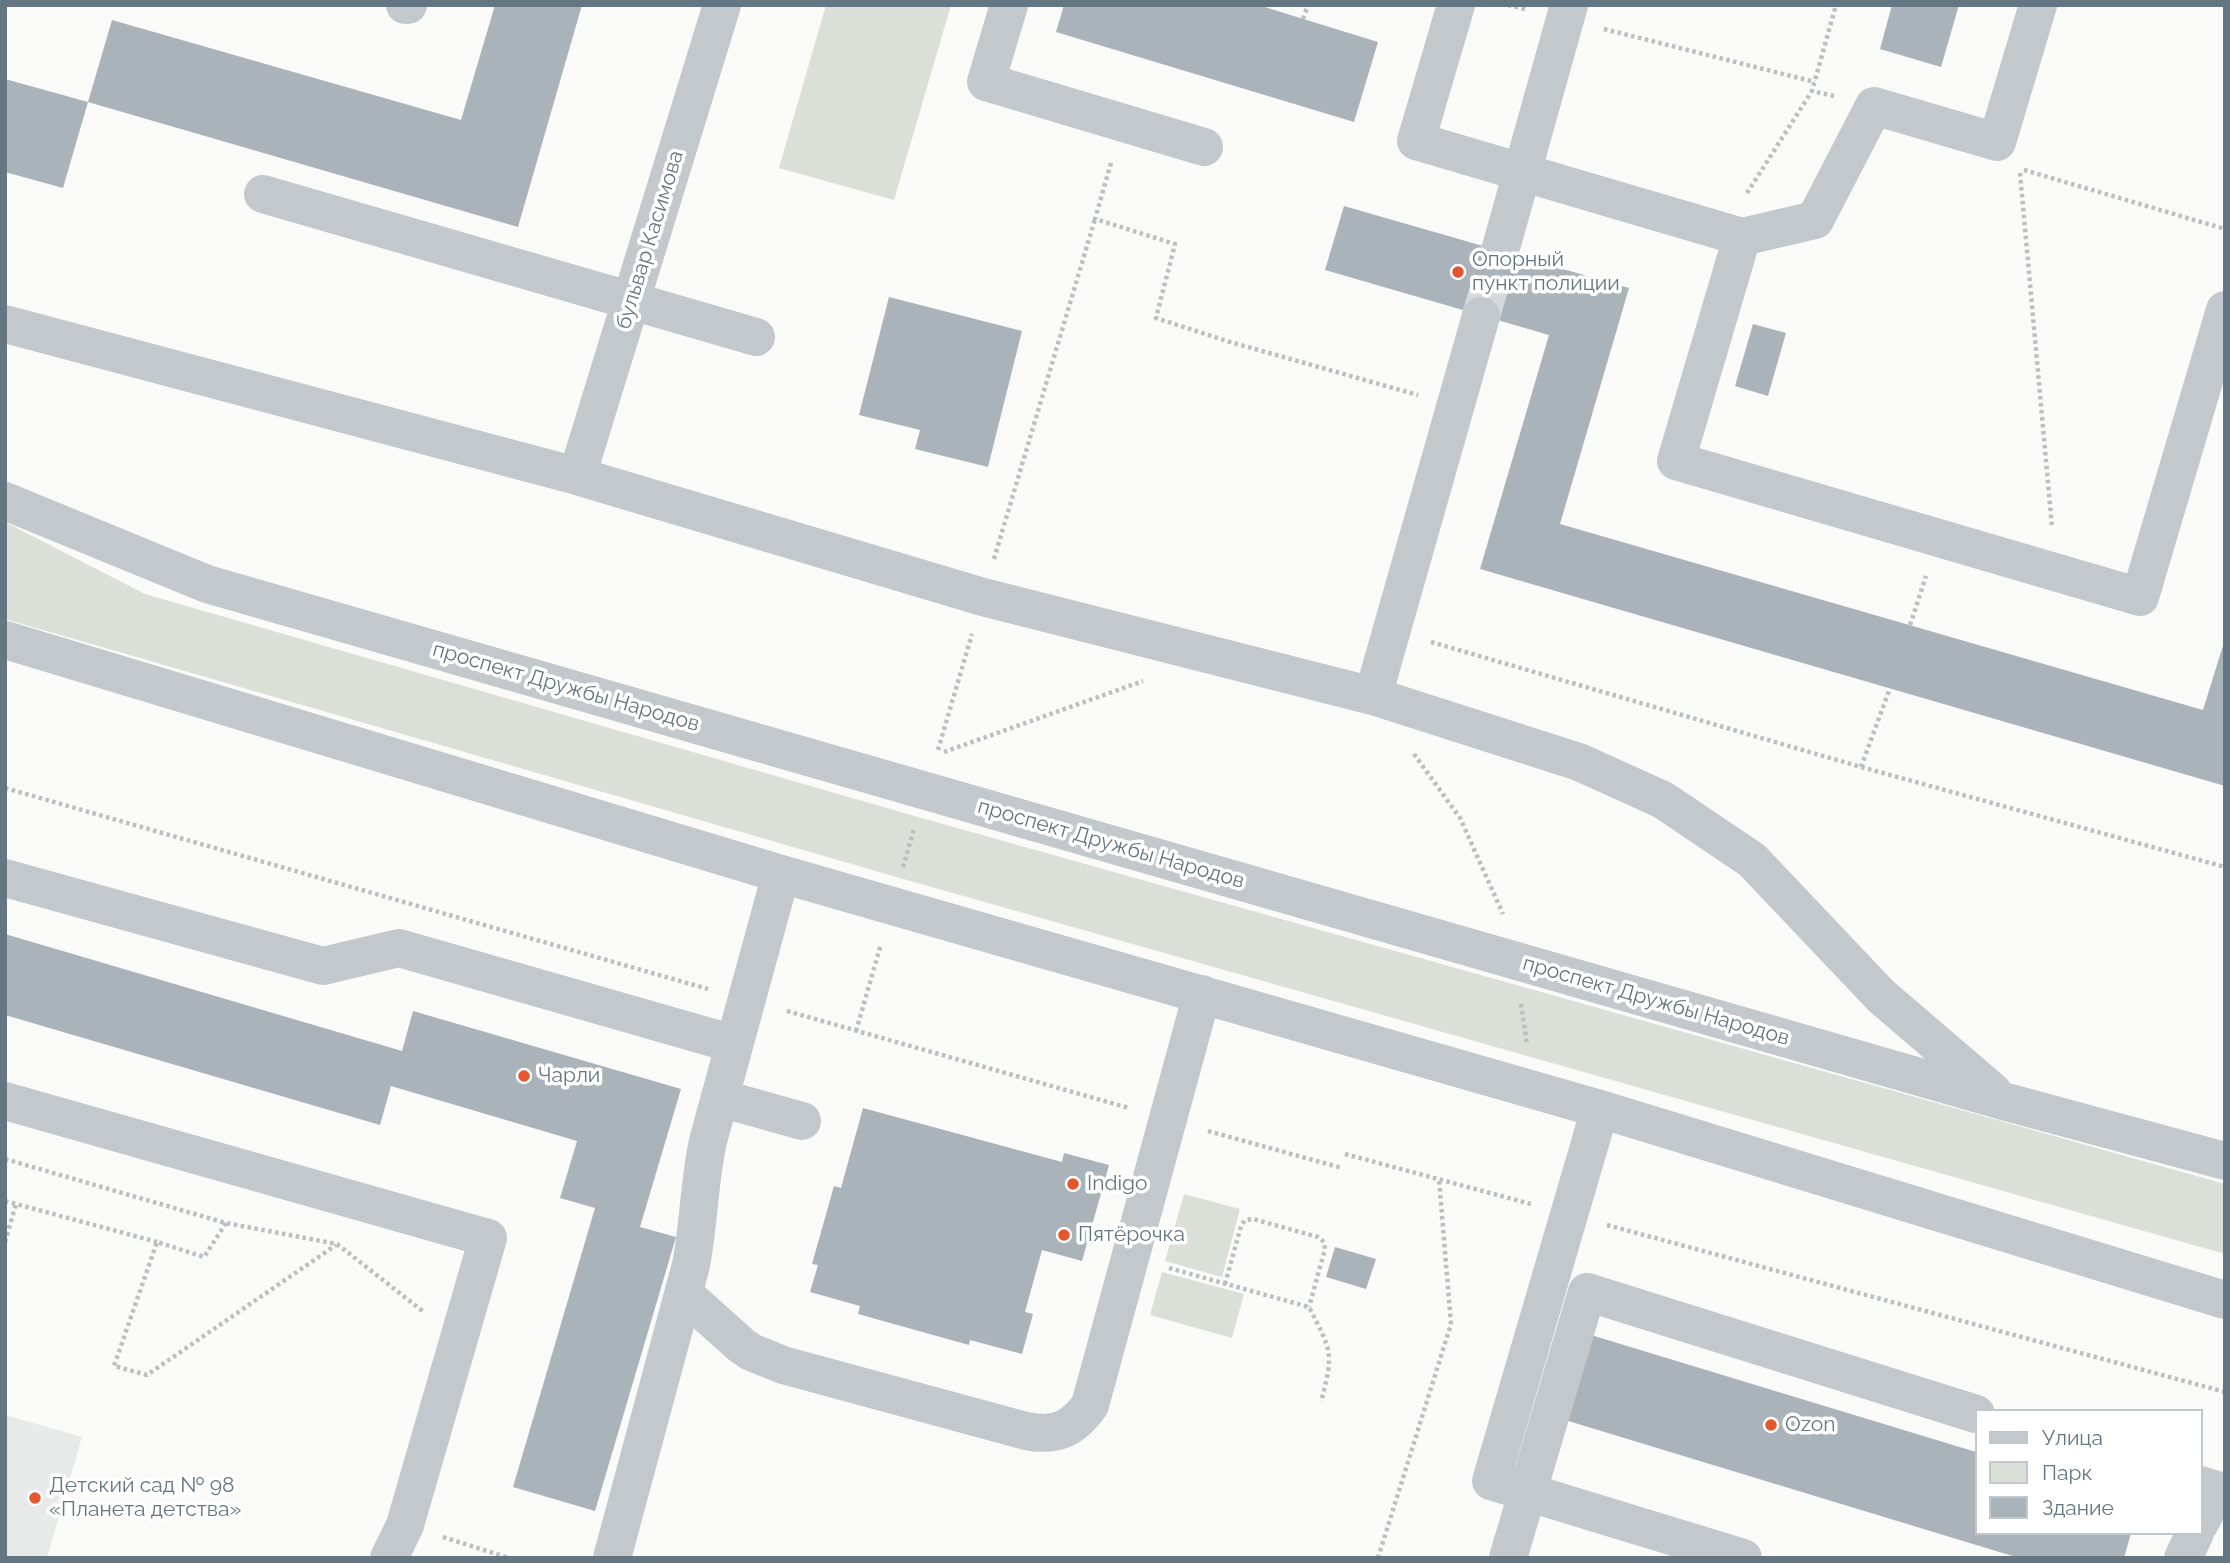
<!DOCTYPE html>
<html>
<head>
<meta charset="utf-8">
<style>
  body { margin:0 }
  #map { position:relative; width:2230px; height:1563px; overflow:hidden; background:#fafaf8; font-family:Raleway,sans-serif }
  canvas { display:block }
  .frame { position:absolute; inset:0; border:7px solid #657683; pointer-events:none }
  .legend { position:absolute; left:1975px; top:1409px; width:228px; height:126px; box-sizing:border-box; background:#fff; border:2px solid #c1c8cd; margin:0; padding:9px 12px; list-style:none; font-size:21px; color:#657683 }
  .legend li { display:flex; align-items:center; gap:14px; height:35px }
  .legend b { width:35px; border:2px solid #c1c8cd }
</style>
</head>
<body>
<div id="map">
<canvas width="2230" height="1563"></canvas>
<div class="frame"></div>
<ul class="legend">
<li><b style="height:9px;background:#c3c8cc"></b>Улица</li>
<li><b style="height:19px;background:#dadfd7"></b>Парк</li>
<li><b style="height:19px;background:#aab3b9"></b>Здание</li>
</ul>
</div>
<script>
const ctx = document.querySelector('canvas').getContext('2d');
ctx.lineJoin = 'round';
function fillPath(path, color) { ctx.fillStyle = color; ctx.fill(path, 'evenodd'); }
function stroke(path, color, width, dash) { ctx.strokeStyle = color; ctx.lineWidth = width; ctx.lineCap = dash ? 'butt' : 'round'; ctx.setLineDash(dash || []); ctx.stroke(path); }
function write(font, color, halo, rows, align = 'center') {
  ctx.font = font + ' Raleway,sans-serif'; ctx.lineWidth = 7; ctx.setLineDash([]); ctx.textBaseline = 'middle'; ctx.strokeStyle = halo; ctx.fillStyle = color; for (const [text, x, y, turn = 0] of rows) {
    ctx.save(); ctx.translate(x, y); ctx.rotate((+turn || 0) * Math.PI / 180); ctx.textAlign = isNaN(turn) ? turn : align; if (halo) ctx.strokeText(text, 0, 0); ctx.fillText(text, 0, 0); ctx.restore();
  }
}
fillPath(new Path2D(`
  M 5,1415 L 82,1437 L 47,1558 L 5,1558 Z`), '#e8e9e9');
fillPath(new Path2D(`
  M 826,5 L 951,5 L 894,200 L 779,168 Z
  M 5,522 L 145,594 L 918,817 L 2225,1184 L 2225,1254 L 900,878 L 5,619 Z
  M 1184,1194 L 1240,1209 L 1222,1277 L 1165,1261 Z
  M 1162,1272 L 1244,1294 L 1232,1338 L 1150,1315 Z`), '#dadfd7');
fillPath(new Path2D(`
  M 495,5 L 582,5 L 518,227 L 88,102 L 63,188 L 5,172 L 5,79 L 88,102 L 112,20 L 461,120 Z
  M 1064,5 L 1258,5 L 1378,42 L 1354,122 L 1056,32 Z
  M 1892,5 L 1959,5 L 1941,67 L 1880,49 Z
  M 1344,206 L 1629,288 L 1560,524 L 2203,710 L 2225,639 L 2225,786 L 1480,569 L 1549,335 L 1325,270 Z
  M 889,297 L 1022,331 L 988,467 L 915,449 L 920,430 L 859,415 Z
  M 1753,324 L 1786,333 L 1768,396 L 1735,386 Z
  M 5,934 L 402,1051 L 413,1011 L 681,1089 L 640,1227 L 676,1237 L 595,1511 L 513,1487 L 595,1208 L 560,1198 L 577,1141 L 391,1086 L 380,1125 L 5,1015 Z
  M 863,1108 L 1062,1162 L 1064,1153 L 1109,1165 L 1082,1261 L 1042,1250 L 1025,1312 L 1033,1314 L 1022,1354 L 970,1340 L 969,1345 L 858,1314 L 860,1306 L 810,1292 L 818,1265 L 812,1264 L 834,1186 L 841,1188 Z
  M 1335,1247 L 1376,1259 L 1366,1289 L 1326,1277 Z
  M 1591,1335 L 1976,1452 L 1976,1533 L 2131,1533 L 2124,1558 L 2019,1558 L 1565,1420 Z`), '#aab3b9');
stroke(new Path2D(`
  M 1481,316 L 1500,251`), '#d5d9db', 38, [38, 19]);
stroke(new Path2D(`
  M 1508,5 L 1525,9
  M 1303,19 L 1308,5
  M 1604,29 L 1815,82
  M 1834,96 L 1812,91 L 1836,5
  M 1111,163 L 1095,219 L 1175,244 L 1156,318 L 1230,342 L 1418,395
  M 2024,170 L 2225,229
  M 2020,173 L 2052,527
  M 1747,193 L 1812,91
  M 994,559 L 1095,219
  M 1910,625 L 1926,576
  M 1431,642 L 1861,767 L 2225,867
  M 938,750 L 972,634
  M 944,752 L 1143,681
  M 1414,754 L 1460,818 L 1503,914
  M 1861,767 L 1890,688
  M 5,788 L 708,989
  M 903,867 L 914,829
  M 1521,1004 L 1527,1044
  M 787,1011 L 1129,1108
  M 856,1031 L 881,944
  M 1208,1131 L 1342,1168
  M 1345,1154 L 1531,1204
  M 5,1159 L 226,1223 L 337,1244 L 425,1313
  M 5,1201 L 157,1242
  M 226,1223 L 204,1257 L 157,1242 L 114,1366 L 147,1375 L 336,1245
  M 1607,1225 L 2225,1392
  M 5,1242 L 16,1204
  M 1169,1268 L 1309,1307 C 1332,1352 1334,1352 1321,1402
  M 1225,1284 L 1241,1226 L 1245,1220 L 1253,1219 L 1318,1237 L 1324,1242 L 1325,1249 L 1309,1307
  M 443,1537 L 509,1558
  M 1378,1558 L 1451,1324 L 1439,1179`), '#bbbfc2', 4.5, [3.5, 3.5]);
stroke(new Path2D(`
  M 405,5 L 408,5
  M 1009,5 L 986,82 L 1204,147
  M 1456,5 L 1416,141 L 1742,237 L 1815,220 L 1874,106 L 1997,142 L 2038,5
  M 263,194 L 756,337
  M 1742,237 L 1676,461 L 2140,597 L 2225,310
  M 1500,251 L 1569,5
  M 5,324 L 577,476 L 983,597 L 1373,696 L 1579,762 L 1663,800 L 1752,860 L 1881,996 L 1993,1092
  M 577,476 L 722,5
  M 5,501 L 207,584 L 2003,1101 L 2225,1161
  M 5,640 L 781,874 L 1600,1109 L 2225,1300
  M 1373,696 L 1481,316
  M 5,878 L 323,966 L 399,948 L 734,1044
  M 720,1098 L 802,1121
  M 5,1101 L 488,1238 L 405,1525 L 389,1558
  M 1600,1109 L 1491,1481 L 1743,1558
  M 684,1294 L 741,1345 L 751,1352 L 783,1365 L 1026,1431 C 1056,1437 1073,1429 1090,1405 L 1202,994
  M 2200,1485 L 2217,1490 L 2200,1523
  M 612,1558 L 691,1265 C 699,1224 699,1182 708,1141 L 781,874
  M 1508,1558 L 1587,1292 L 1976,1414
  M 2183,1558 L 2195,1533`), '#c3c8cc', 38);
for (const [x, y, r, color] of [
  [1458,272,7,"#e4572e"],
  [524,1076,7,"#e4572e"],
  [1073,1184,7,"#e4572e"],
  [1064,1235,7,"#e4572e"],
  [1771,1425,7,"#e4572e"],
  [35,1498,7,"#e4572e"]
]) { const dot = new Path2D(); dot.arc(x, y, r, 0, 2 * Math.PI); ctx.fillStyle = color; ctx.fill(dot); stroke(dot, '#fff', 2.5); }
write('21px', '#657683', '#fff', [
  ["бульвар Касимова",650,240,-73],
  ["проспект Дружбы Народов",566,687,16],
  ["проспект Дружбы Народов",1111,844,16],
  ["проспект Дружбы Народов",1656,1001,16]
]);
write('21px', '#657683', '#fff', [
  ["Опорный",1472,260],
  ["пункт полиции",1472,284],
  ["Чарли",538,1076],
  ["Indigo",1087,1184],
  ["Пятёрочка",1078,1235],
  ["Ozon",1785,1425],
  ["Детский сад № 98",49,1486],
  ["«Планета детства»",49,1510]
], 'left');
</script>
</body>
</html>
